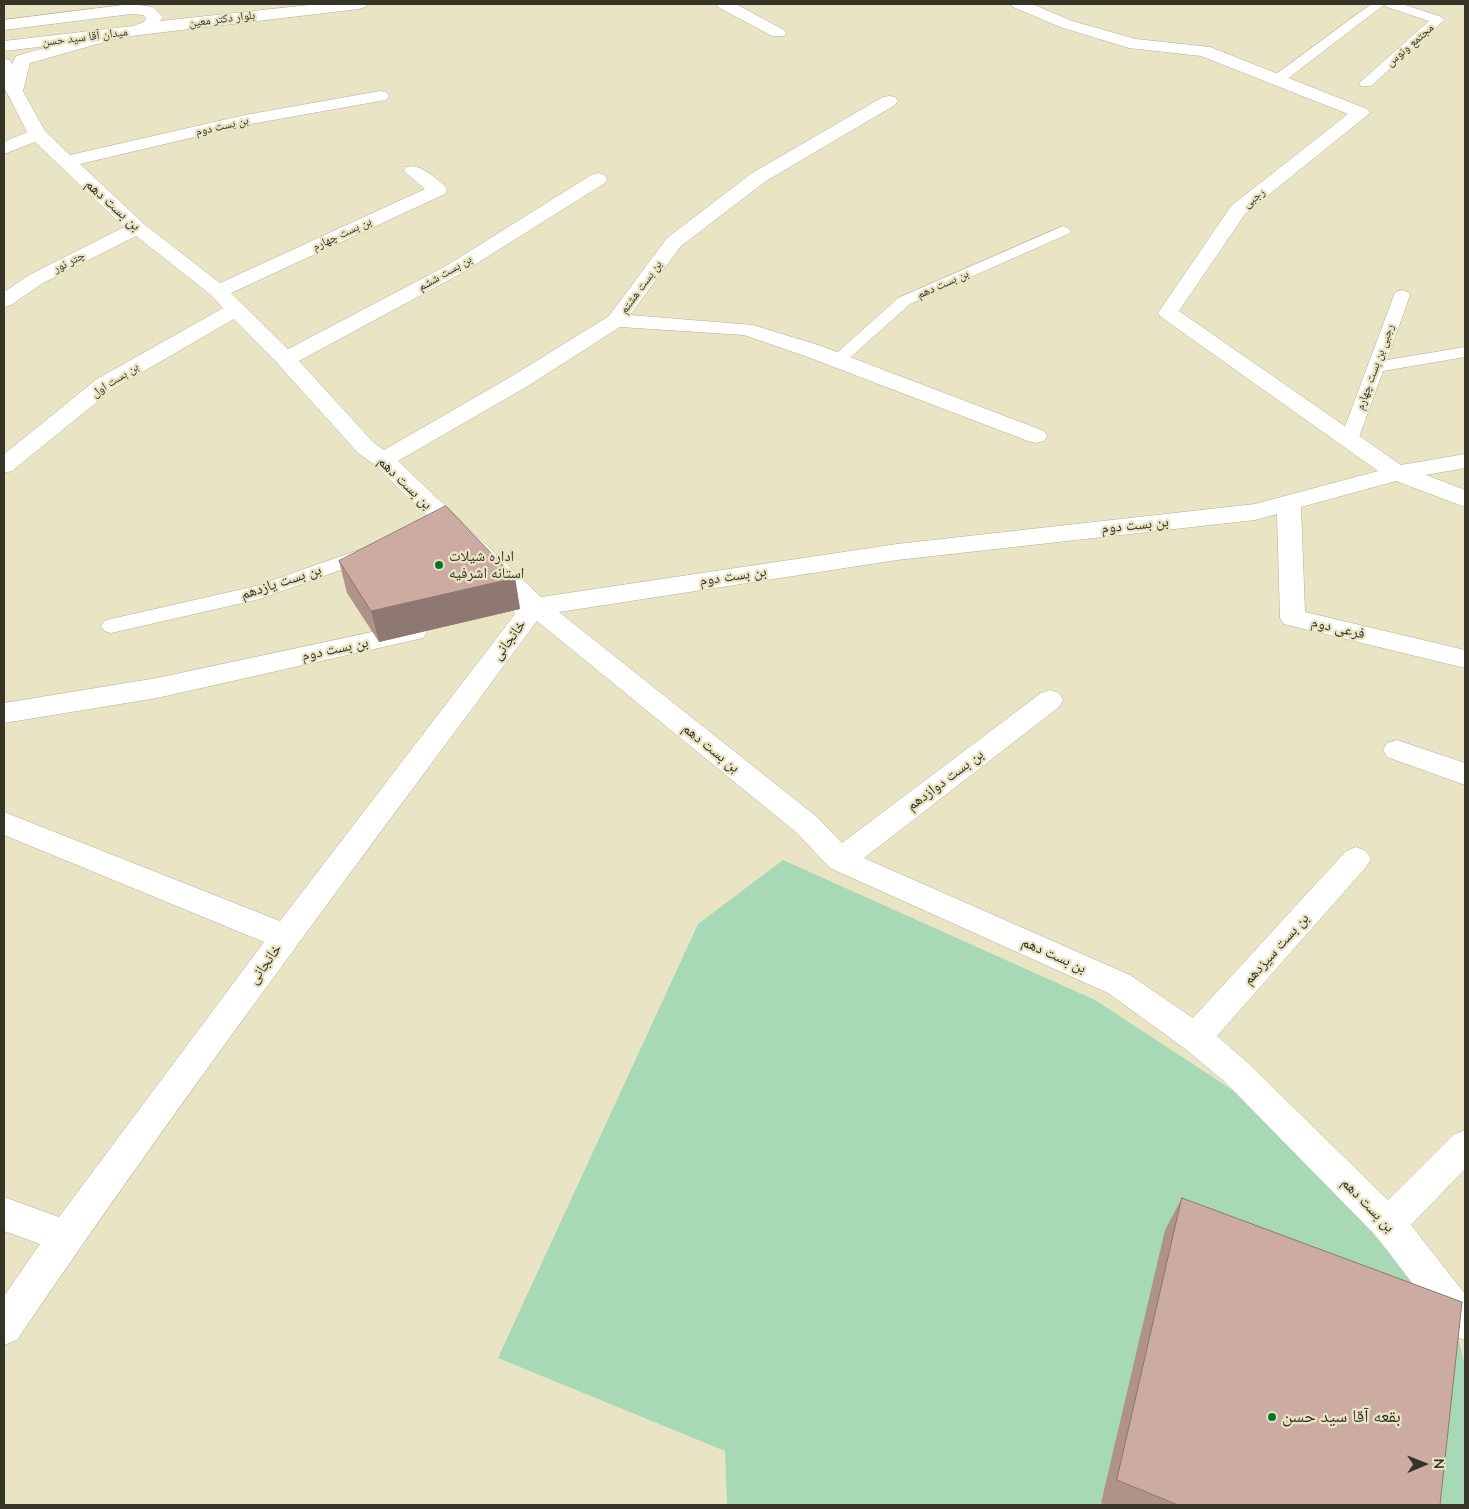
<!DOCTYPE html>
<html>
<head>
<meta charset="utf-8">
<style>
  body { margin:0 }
  #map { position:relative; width:1469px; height:1509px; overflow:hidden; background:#e9e4c4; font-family:Mulish,sans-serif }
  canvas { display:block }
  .frame { position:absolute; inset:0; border:5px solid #363427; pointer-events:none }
  .north { position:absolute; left:1399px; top:1439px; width:50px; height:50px; -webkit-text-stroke:4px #e9e4c4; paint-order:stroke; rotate:89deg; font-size:14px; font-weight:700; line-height:20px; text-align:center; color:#363427 }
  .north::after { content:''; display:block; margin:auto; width:18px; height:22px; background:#363427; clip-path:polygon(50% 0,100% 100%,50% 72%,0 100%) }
</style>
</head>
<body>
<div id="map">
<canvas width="1469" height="1509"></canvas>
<div class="frame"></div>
<div class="north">N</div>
</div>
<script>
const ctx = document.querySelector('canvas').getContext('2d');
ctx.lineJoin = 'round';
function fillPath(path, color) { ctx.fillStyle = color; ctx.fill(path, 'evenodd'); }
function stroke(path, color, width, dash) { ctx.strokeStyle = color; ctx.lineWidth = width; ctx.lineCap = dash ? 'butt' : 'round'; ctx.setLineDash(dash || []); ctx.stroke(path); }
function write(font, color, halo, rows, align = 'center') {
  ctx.font = font + ' Mulish,"Noto Naskh Arabic",sans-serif'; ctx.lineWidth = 4.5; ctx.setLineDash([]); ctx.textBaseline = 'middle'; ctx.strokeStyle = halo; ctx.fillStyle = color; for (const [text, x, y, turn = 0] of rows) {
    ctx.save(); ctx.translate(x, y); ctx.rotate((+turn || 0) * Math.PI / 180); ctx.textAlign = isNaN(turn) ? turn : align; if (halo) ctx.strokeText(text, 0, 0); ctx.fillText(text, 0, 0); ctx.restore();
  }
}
fillPath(new Path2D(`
  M 783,860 L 1095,1000 L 1237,1093 L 1358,1216 L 1457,1334 L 1465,1365 L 1465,1505 L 727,1505 L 725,1451 L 498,1358 L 698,924 Z`), '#a7d9b7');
const lane = new Path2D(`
  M 1371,4 L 1402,4 L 1442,17 L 1444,20 L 1371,86 L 1361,86 L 1359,83 L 1429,21 L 1387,7 L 1385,4 L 1282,83 L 1272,83 L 1270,80 L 1272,77 Z
  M 1063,226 L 1068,228 L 1071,231 L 1068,234 L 910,304 L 843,364 L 831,364 L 829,360 L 898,298 Z
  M 1402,290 L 1408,292 L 1410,295 L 1387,360 L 1465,347 L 1465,357 L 1383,371 L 1358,440 L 1355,444 L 1349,446 L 1343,444 L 1340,440 L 1394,295 L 1396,292 Z
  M 367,547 L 374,548 L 376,553 L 374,558 L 260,599 L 111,633 L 104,631 L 101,626 L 104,621 L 111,619 L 256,586 Z`);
const street = new Path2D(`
  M 716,4 L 736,4 L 784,30 L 786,33 L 784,36 L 772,36 L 718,7 Z
  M 1011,4 L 1032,4 L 1072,21 L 1136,39 L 1210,47 L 1367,109 L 1370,113 L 1245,214 L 1179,311 L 1401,465 L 1465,454 L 1465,468 L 1426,475 L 1465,490 L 1465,507 L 1396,481 L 1301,507 L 1305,612 L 1465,650 L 1465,668 L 1284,624 L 1280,618 L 1277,514 L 1255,520 L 897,560 L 559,612 L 817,817 L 842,843 L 1041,693 L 1050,690 L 1059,693 L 1063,700 L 1059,707 L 864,858 L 1130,975 L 1193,1018 L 1346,851 L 1356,847 L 1366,851 L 1371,859 L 1366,867 L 1217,1036 L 1247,1062 L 1388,1200 L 1453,1135 L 1465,1130 L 1465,1169 L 1411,1225 L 1465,1294 L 1465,1340 L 1452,1335 L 1376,1236 L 1225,1082 L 1184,1048 L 1108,993 L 830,868 L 797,833 L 537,621 C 361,859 183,1095 17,1340 L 4,1345 L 4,1296 L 40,1244 L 4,1231 L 4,1197 L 59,1217 L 264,942 L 4,835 L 4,812 L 280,921 L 515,614 L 511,608 L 515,602 L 375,465 L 358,453 L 278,364 L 234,319 L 113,389 L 12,471 L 4,473 L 4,454 L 97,379 L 223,308 L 211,295 L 136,236 L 43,283 L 11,305 L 4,307 L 4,292 L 29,275 L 124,227 L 35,142 L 4,154 L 4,142 L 27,132 L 4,87 L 4,59 L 10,60 L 12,64 L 16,56 L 103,31 L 115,31 L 117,35 L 115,39 L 30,63 L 23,91 L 45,131 L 70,155 L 245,115 L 380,91 L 386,92 L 389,96 L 386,100 L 380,101 L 245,125 L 80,164 L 144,224 L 220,283 L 425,189 L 404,171 L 406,167 C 421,163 433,177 445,186 L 447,190 L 445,194 L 231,293 L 288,349 L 446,266 L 591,175 L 598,173 L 605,175 L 607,179 L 605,183 L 460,274 L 299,361 L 374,443 L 384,450 L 512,376 L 609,316 L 667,238 L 752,173 L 883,97 L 889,96 L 895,97 L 898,101 L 895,105 L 766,181 L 681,246 L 630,315 L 753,325 L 821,346 L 1044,431 L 1047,436 L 1044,441 L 1036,443 L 1028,441 L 805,356 L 744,335 L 620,327 L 528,386 L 398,461 L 541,597 L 897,544 L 1255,504 L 1378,471 L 1161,317 L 1158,313 L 1231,206 L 1348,114 L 1201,56 L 1129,48 L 1060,27 L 1013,7 Z
  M 414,623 L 423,626 L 427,632 L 423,638 L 157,698 L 4,723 L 4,703 L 157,678 Z
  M 1397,740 L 1465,763 L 1465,785 L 1387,757 L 1383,750 L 1387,743 Z`);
const primary = new Path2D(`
  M 131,4 L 153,7 L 163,17 L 160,21 L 318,4 L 367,4 L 365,7 L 359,9 L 4,51 L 4,41 L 133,26 L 144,22 L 146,18 L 143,15 L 131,14 L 4,30 L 4,20 Z`);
stroke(lane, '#b4af91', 1);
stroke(street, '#b4af91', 1);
stroke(primary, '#b4af91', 1);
fillPath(lane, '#fff');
fillPath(street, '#fff');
fillPath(primary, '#fff');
fillPath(new Path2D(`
  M 339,561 L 515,578 L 520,609 L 379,642 L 347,593 Z
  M 1182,1198 L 1440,1505 L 1106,1505 L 1101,1503 L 1165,1230 Z`), '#af938a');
fillPath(new Path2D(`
  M 515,578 L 520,609 L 379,642 L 371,611 Z`), '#8f7871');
const building = new Path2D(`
  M 446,506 L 515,578 L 371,611 L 339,561 Z
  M 1182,1198 L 1462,1302 L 1440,1505 L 1178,1505 L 1117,1480 Z`);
fillPath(building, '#ccaba1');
stroke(building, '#8f7871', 1);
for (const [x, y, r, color] of [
  [439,565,5,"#04762a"],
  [1272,1417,5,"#04762a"]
]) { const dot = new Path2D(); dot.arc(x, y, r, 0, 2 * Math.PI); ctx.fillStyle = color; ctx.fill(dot); stroke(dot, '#e9e4c4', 2); }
write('12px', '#363427', '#e9e4c4', [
  ["بلوار دکتر معین",222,19,-7],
  ["میدان آقا سید حسن",85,37,-7],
  ["مجتمع ونوس",1410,45,-41],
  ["بن بست دوم",222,126,-13],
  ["رجبی",1254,198,-38],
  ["بن بست چهارم",342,234,-25],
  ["چتر نور",69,262,-27],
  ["بن بست ششم",445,273,-30],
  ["بن بست دهم",943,284,-24],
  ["بن بست هشتم",641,287,-54],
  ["رجبی بن بست چهارم",1375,367,-70],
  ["بن بست اول",115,380,-33]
]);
write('15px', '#363427', '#e9e4c4', [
  ["بن بست دهم",113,205,42],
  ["بن بست دهم",405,483,44],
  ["بن بست دوم",1135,525,-6],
  ["بن بست دوم",733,576,-8],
  ["بن بست یازدهم",281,582,-18],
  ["فرعی دوم",1338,628,13],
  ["خانجانی",509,640,-53],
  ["بن بست دوم",335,649,-12],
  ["بن بست دهم",711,748,39],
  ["بن بست دوازدهم",945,780,-37],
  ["بن بست سیزدهم",1276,949,-48],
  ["بن بست دهم",1054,955,24],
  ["خانجانی",265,964,-54],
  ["بن بست دهم",1368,1205,46]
]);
write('15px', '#363427', '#e9e4c4', [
  ["اداره شیلات",449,556],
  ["استانه اشرفیه",449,573]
], 'left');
write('18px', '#363427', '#e9e4c4', [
  ["بقعه آقا سید حسن",1282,1417]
], 'left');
</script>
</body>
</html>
